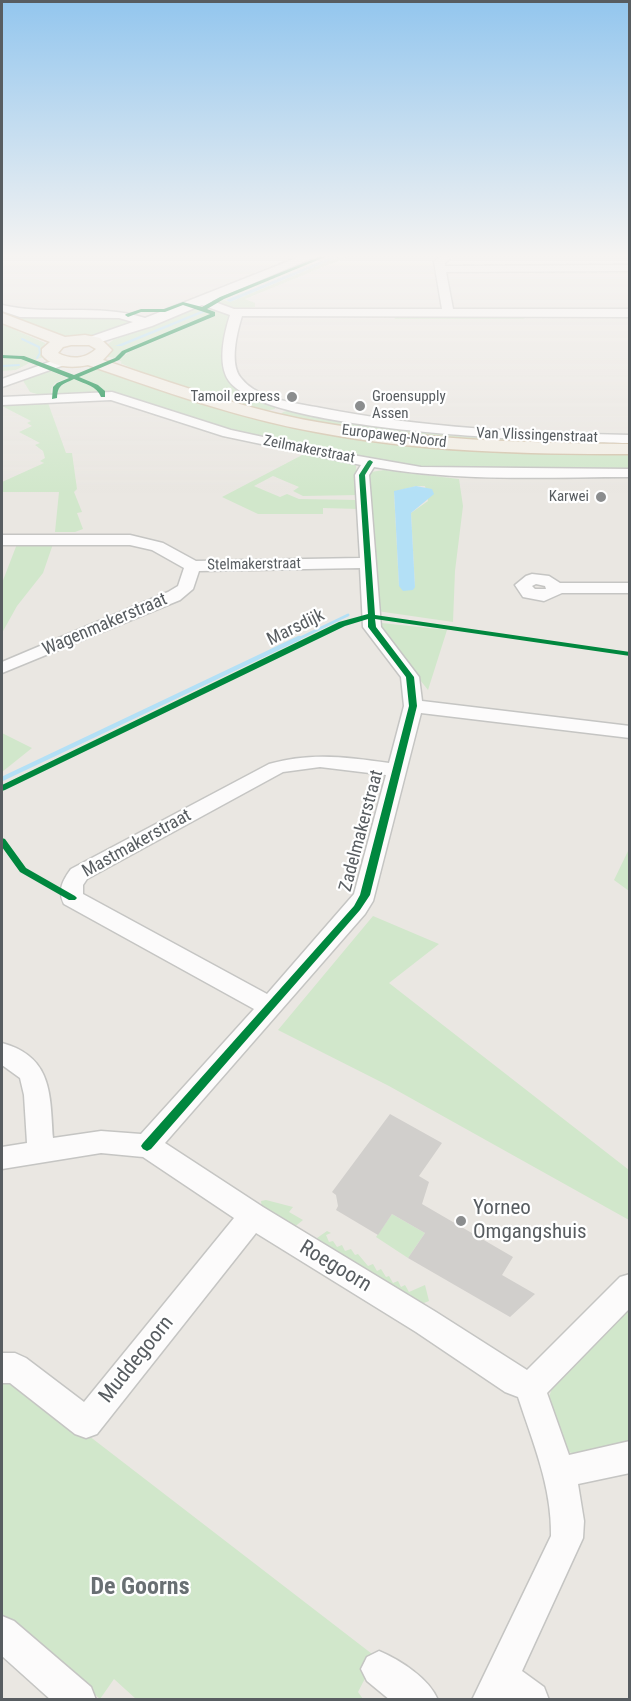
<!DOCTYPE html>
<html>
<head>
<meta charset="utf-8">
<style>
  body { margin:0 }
  #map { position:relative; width:631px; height:1701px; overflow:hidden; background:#eae7e2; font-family:"Roboto Condensed",sans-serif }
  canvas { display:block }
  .frame { position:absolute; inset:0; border:3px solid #585d61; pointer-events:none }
</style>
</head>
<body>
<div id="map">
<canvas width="631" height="1701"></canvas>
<div class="frame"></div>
</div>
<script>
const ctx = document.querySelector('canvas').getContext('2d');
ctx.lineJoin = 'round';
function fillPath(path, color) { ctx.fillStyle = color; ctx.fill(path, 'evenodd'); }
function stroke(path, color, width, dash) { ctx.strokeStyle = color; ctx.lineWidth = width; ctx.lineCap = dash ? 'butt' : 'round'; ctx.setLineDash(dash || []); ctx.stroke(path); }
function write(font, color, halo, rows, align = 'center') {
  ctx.font = font + ' "Roboto Condensed",sans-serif'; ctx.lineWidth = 4.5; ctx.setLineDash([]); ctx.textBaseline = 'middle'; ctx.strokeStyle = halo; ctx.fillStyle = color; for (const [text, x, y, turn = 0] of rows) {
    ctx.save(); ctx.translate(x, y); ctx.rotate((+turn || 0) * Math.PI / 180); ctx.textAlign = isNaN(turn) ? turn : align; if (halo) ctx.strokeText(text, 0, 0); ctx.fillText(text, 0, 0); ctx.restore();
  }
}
fillPath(new Path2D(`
  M 343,255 L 352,255 L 245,299 L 255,303 L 255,307 L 250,308 L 254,309 L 235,311 L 218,304 L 223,300 L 230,302 Z
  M 210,307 L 232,316 C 219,378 215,381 276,405 L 275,409 L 264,411 L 173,385 L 120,363 L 122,362 L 118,360 L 129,352 L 215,316 L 214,312 L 207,308 Z
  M 197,308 L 211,314 L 121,352 L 116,358 L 107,357 L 107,345 L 113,340 Z
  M 2,311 L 12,314 L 114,315 L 129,321 C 126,327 120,328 114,331 C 76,349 37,331 2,316 Z
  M 393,315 L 528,316 L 528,317 L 523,319 L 395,319 Z
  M 2,324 L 45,343 L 47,348 L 44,357 L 35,360 L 20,355 L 2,355 Z
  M 2,357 L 19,357 L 31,362 L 16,370 L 2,371 Z
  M 99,368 L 323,432 L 629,452 L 629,470 L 425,468 L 240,433 L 105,393 L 99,386 L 76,378 Z
  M 47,369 L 67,378 L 55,383 L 51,389 L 51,395 L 40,395 L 30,392 L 22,379 Z
  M 73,379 L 95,387 L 100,392 L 58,394 L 59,387 Z
  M 47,400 L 66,453 L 72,453 L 77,489 L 74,492 L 82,512 L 77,513 L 83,529 L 75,532 L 55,532 L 59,492 L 2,492 L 2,482 L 44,463 L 40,461 L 45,458 L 43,451 L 35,445 L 40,443 L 19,432 L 32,426 L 27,423 L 31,421 L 2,406 L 2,403 Z
  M 290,410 C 328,410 368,424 407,430 C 480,441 555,441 629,441 L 629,445 L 449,442 L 279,417 L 283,412 Z
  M 306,453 L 353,462 L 356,466 L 358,495 L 303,496 L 293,491 L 299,487 L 273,476 L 254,486 L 280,497 L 287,494 L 299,499 L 358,500 L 359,509 L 323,508 L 323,514 L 258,514 L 222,497 Z
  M 384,470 L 459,479 L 463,506 L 455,571 L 453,622 L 377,611 L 368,478 L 371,472 ZM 416,486 L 425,486 L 428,501 L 411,513 L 415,587 L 399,586 L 394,492 Z
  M 17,544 L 53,544 L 43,573 L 17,606 L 2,633 L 2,583 Z
  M 382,623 L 447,630 L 428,690 L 382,632 Z
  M 2,733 L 32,748 L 2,772 Z
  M 629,849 L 630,891 L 629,891 L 614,880 Z
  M 373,916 L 439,944 L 389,983 L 629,1170 L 629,1220 L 389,1086 L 278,1030 Z
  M 266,1200 L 293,1207 L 289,1212 L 303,1220 L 292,1229 L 262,1208 L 261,1201 Z
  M 392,1214 L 425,1233 L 408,1258 L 376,1237 Z
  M 327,1231 L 331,1233 L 326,1235 L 329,1242 L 333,1241 L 337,1247 L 342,1245 L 345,1251 L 351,1249 L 355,1255 L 358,1254 L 368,1266 L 373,1264 L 377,1271 L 381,1269 L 386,1277 L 389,1276 L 393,1283 L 398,1281 L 401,1287 L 405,1285 L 409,1292 L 425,1285 L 429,1301 L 419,1305 L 318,1243 L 317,1238 Z
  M 629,1305 L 630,1390 L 628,1394 L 630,1395 L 629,1447 L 579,1456 L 564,1450 L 548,1400 L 552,1388 Z
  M 2,1383 L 19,1385 L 93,1439 L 376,1657 L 358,1692 L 363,1699 L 136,1699 L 114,1679 L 100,1699 L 2,1614 Z`), '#d1e7cb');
fillPath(new Path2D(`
  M 336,255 L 343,255 L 230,302 L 226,300 Z
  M 201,311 L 205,312 L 122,346 L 115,346 Z
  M 416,486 L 432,489 L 434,494 L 411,513 L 415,587 L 413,590 L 403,591 L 399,586 L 394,491 Z`), '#b3e0f6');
stroke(new Path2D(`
  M 22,339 L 39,347 L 40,353 L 37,358
  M 2,366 L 19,365`), '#b3e0f6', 2);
stroke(new Path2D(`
  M 296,640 L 348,615`), '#b3e0f6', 3);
stroke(new Path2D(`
  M 2,779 L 299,638`), '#b3e0f6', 4.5);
fillPath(new Path2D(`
  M 390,1114 L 442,1143 L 419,1176 L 429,1182 L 422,1204 L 513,1257 L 502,1275 L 535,1294 L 510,1317 L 408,1258 L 425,1233 L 392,1214 L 378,1235 L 336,1210 L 338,1206 L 336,1195 L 332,1192 Z`), '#d1cfcc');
const minor = new Path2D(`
  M 304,255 L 319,255 L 212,301 L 234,309 L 442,309 L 434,262 L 443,255 L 450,258 L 445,263 L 445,266 L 630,265 L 630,271 L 446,272 L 453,309 L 630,309 L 630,317 L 242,316 C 237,332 229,364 241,378 C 258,400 296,403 321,408 C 423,428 526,433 630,435 L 630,443 C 560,442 267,433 229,381 C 217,364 224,334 230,315 L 202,305 L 152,326 L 91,345 L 87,344 L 87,338 L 133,322 L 119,318 L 20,317 L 2,311 L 2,305 C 49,316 98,303 145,318 Z
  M 63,357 L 67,358 L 69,361 L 67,364 L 2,387 L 2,379 Z
  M 112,392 L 231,430 L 318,449 L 421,467 L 630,469 L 630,477 C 544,477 458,482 374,467 L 369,475 L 381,627 L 419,677 L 422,701 L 630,726 L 630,738 L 421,713 L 373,901 L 365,914 L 165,1143 L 263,1207 L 436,1312 L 527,1370 L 620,1277 L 630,1274 L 630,1308 L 547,1393 L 569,1455 L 630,1441 L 630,1473 L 578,1484 L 584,1521 L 583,1538 L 522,1671 L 544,1687 L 549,1700 L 472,1700 L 551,1536 C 552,1487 533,1443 518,1397 L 505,1392 L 416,1332 L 256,1233 L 97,1434 L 86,1438 L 75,1434 L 10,1383 L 2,1383 L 2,1353 L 15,1353 L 26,1358 L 84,1402 L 234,1218 L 143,1157 L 101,1153 L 2,1169 L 2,1147 L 27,1143 L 24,1095 L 20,1078 L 2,1065 L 2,1043 C 53,1057 50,1095 53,1138 L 101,1131 L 141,1134 L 254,1009 L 64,904 C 57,890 63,880 71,869 L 269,764 C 310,752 347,757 389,763 L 404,706 L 401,677 L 363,627 L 360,568 L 199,571 L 193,589 L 180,600 L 2,673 L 2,662 L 168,592 L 178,586 L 184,568 L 152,550 L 130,545 L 2,545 L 2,535 L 130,535 L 163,543 L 196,561 L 360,558 L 355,475 L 361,465 L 223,436 L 111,400 L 2,405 L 2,397 ZM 320,767 L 386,775 L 354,894 L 267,994 L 83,894 L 83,885 L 87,879 L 283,772 Z
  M 532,574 L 549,576 L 560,583 L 630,583 L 630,593 L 562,593 L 544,601 L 523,597 L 515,585 L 526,576 ZM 536,584 L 545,586 L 546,589 L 535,589 L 532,586 Z
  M 2,1616 L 14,1621 L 91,1687 L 96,1700 L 51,1700 L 2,1656 Z
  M 379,1651 C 400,1660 429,1678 438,1700 L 390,1700 L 367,1681 L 361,1669 L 367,1657 Z`);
const major = new Path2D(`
  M 2,313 L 65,337 L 85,335 L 100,338 L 112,350 L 103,360 C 173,383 243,409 317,422 C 421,440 524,443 630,444 L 630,454 C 524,454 420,452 316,432 C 237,418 163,391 88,365 C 73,368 52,368 42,355 L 42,349 L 50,342 L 2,323 ZM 71,345 L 89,345 L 96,349 C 85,359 71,360 58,353 L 63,347 Z`);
stroke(minor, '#c5c5c3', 3);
stroke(major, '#d4c5ad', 3);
fillPath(minor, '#fcfbfb');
fillPath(major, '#f2eee5');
fillPath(new Path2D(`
  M 324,255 L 330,255 L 224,299 L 207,309 L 215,312 L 215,316 L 126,353 L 119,360 L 79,377 L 98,385 L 105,391 L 105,397 L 101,397 C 97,386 85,384 74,379 C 62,385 58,384 57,398 L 52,399 L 53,387 L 57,383 L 69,378 L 21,359 L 2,358 L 2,355 L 24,356 L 74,375 L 115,358 L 122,351 L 210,314 L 183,305 L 165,312 L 141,312 L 128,317 L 125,315 L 126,314 L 141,309 L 164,309 L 183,302 L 202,307 L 220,297 Z
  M 370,460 L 373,462 L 365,475 L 375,615 L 630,652 L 630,656 L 375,619 L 376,627 L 414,677 L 417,706 L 370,895 L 360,910 L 151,1149 L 147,1151 L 143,1149 L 141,1146 L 143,1143 L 354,906 L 360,895 L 409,706 L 406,677 L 368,627 L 368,619 L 345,626 L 5,790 L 2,791 L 2,785 L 339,622 L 368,614 L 359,475 L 368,461 Z
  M 2,838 L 5,839 L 26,868 L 75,896 L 77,898 L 75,900 L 69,900 L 20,872 L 2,847 Z`), '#00873e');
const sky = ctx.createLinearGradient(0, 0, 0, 493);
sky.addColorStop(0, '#93c6ee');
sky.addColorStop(0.52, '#f6f4f2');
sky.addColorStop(1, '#f6f4f200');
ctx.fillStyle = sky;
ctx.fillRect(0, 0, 631, 493);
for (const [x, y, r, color] of [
  [292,397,6,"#8b8d8e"],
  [360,406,6,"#8b8d8e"],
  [601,497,6,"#8b8d8e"],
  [461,1221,6,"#8b8d8e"]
]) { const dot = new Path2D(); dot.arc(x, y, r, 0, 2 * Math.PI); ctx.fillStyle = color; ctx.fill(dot); stroke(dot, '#fff', 2); }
write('15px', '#585d61', '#fff', [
  ["Tamoil express",280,397],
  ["Groensupply",372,397,"left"],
  ["Assen",372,414,"left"],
  ["Karwei",589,497]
], 'right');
write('15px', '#585d61', '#fff', [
  ["Van Vlissingenstraat",537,436,2],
  ["Europaweg-Noord",394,437,7],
  ["Zeilmakerstraat",309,450,11],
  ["Stelmakerstraat",254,565,-1]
]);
write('18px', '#585d61', '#fff', [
  ["Wagenmakerstraat",105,625,-23],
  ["Marsdijk",296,628,-26],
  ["Zadelmakerstraat",362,831,-75],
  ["Mastmakerstraat",137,844,-29]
]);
write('21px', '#585d61', '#fff', [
  ["Yorneo",473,1209],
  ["Omgangshuis",473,1233]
], 'left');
write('21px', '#585d61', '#fff', [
  ["Roegoorn",335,1267,31],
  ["Muddegoorn",137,1360,-51]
]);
write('bold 24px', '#696f73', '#fff', [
  ["De Goorns",140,1588]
]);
</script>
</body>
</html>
